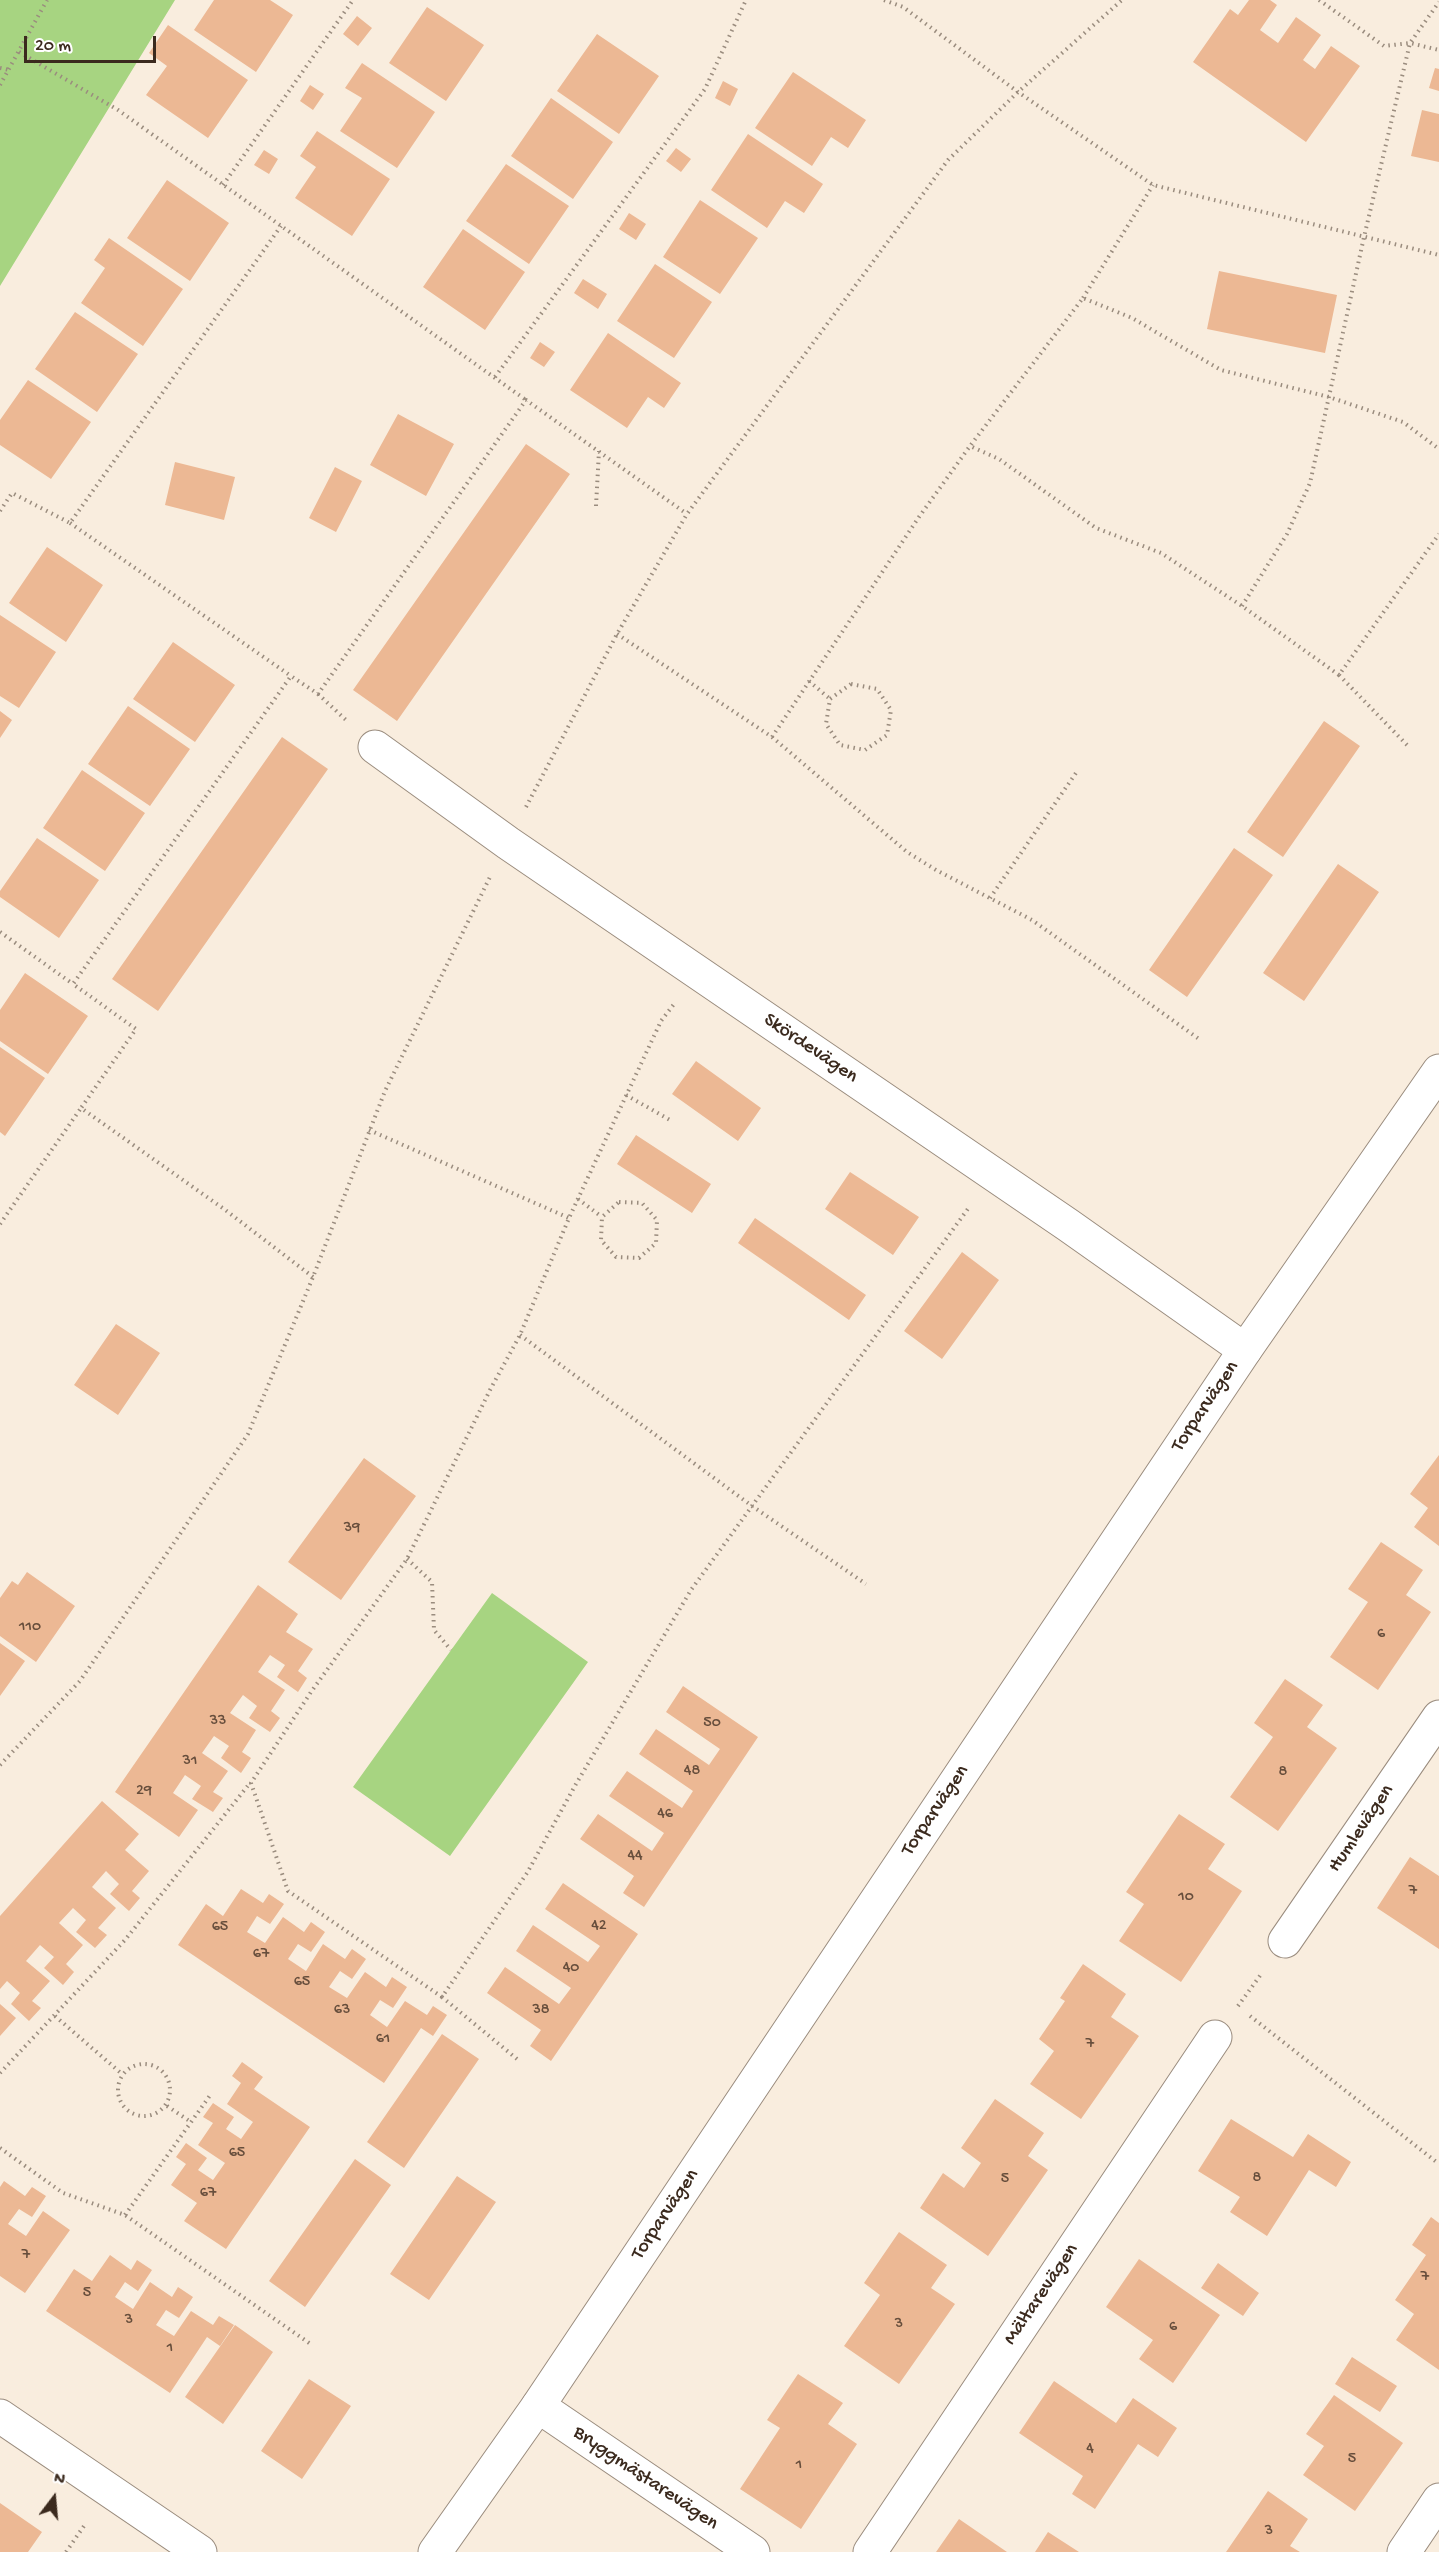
<!DOCTYPE html>
<html>
<head>
<meta charset="utf-8">
<style>
  body { margin:0 }
  #map { position:relative; width:1439px; height:2552px; overflow:hidden; background:#f9edde; font-family:"Gochi Hand",sans-serif }
  canvas { display:block }
  .north { position:absolute; left:24px; top:2468px; width:60px; height:60px; -webkit-text-stroke:4px #fff; paint-order:stroke; rotate:16deg; font-size:16px; font-weight:700; line-height:24px; text-align:center; color:#3b2a1e }
  .north::after { content:''; display:block; margin:auto; width:21px; height:27px; background:#3b2a1e; clip-path:polygon(50% 0,100% 100%,50% 72%,0 100%) }
  .scale { position:absolute; left:24px; top:36px; width:132px; height:27px; box-sizing:border-box; border:3px solid #3b2a1e; border-top:0; padding-left:8px; font-size:18px; line-height:21px; white-space:nowrap; color:#3b2a1e; -webkit-text-stroke:4px #fff; paint-order:stroke }
</style>
</head>
<body>
<div id="map">
<canvas width="1439" height="2552"></canvas>
<div class="north">N</div>
<div class="scale">20 m</div>
</div>
<script>
const ctx = document.querySelector('canvas').getContext('2d');
ctx.lineJoin = 'round';
function fillPath(path, color) { ctx.fillStyle = color; ctx.fill(path, 'evenodd'); }
function stroke(path, color, width, dash) { ctx.strokeStyle = color; ctx.lineWidth = width; ctx.lineCap = dash ? 'butt' : 'round'; ctx.setLineDash(dash || []); ctx.stroke(path); }
function write(font, color, halo, rows, align = 'center') {
  ctx.font = font + ' "Gochi Hand",sans-serif'; ctx.lineWidth = 6; ctx.setLineDash([]); ctx.textBaseline = 'middle'; ctx.strokeStyle = halo; ctx.fillStyle = color; for (const [text, x, y, turn = 0] of rows) {
    ctx.save(); ctx.translate(x, y); ctx.rotate((+turn || 0) * Math.PI / 180); ctx.textAlign = isNaN(turn) ? turn : align; if (halo) ctx.strokeText(text, 0, 0); ctx.fillText(text, 0, 0); ctx.restore();
  }
}
fillPath(new Path2D(`
  M 0,0 L 175,0 L 0,286 Z
  M 492,1593 L 588,1662 L 450,1856 L 353,1787 Z`), '#a7d481');
fillPath(new Path2D(`
  M 214,0 L 270,0 L 293,15 L 256,72 L 194,30 Z
  M 1249,0 L 1270,0 L 1277,5 L 1260,30 L 1278,43 L 1296,17 L 1321,35 L 1303,60 L 1315,69 L 1331,46 L 1360,66 L 1306,142 L 1193,62 L 1230,9 L 1238,15 Z
  M 427,7 L 484,45 L 446,101 L 389,63 Z
  M 357,16 L 372,28 L 358,46 L 343,34 Z
  M 168,25 L 248,80 L 208,138 L 146,95 L 167,66 L 149,53 Z
  M 597,34 L 659,76 L 619,134 L 557,91 Z
  M 362,63 L 435,112 L 397,168 L 340,131 L 362,98 L 345,88 Z
  M 1435,68 L 1439,69 L 1439,91 L 1429,88 Z
  M 793,72 L 866,120 L 848,148 L 831,137 L 812,166 L 755,128 Z
  M 723,81 L 738,89 L 730,106 L 715,98 Z
  M 310,85 L 324,94 L 313,110 L 300,101 Z
  M 551,98 L 613,142 L 573,199 L 511,156 Z
  M 1422,110 L 1439,114 L 1439,162 L 1411,156 Z
  M 317,131 L 390,179 L 352,236 L 295,198 L 316,167 L 300,156 Z
  M 748,134 L 823,184 L 804,213 L 785,201 L 767,228 L 711,190 Z
  M 676,148 L 691,159 L 681,172 L 666,161 Z
  M 264,150 L 278,159 L 269,174 L 254,165 Z
  M 506,164 L 569,206 L 529,264 L 466,221 Z
  M 167,180 L 229,223 L 190,281 L 127,238 Z
  M 700,200 L 758,238 L 720,294 L 663,257 Z
  M 629,213 L 646,224 L 636,240 L 619,229 Z
  M 463,229 L 525,272 L 485,330 L 423,287 Z
  M 109,238 L 183,289 L 143,346 L 81,303 L 105,268 L 94,260 Z
  M 655,264 L 712,302 L 674,358 L 617,321 Z
  M 1219,271 L 1337,295 L 1325,353 L 1207,329 Z
  M 583,279 L 607,294 L 598,309 L 574,293 Z
  M 75,312 L 138,354 L 97,412 L 35,369 Z
  M 608,333 L 681,383 L 664,408 L 648,397 L 627,428 L 570,390 Z
  M 540,342 L 555,352 L 544,367 L 530,358 Z
  M 28,380 L 91,422 L 51,479 L 0,445 L 0,420 Z
  M 398,414 L 454,444 L 426,496 L 370,465 Z
  M 526,444 L 570,474 L 397,721 L 353,690 Z
  M 175,462 L 235,477 L 224,520 L 165,505 Z
  M 335,467 L 362,481 L 336,532 L 309,518 Z
  M 47,547 L 103,585 L 66,642 L 9,603 Z
  M 0,615 L 56,652 L 19,708 L 0,696 Z
  M 173,642 L 235,685 L 195,742 L 133,699 Z
  M 128,706 L 190,749 L 150,806 L 88,764 Z
  M 0,711 L 12,720 L 0,738 Z
  M 1324,721 L 1360,746 L 1283,857 L 1247,832 Z
  M 282,737 L 328,769 L 158,1011 L 112,979 Z
  M 82,770 L 145,813 L 105,871 L 43,828 Z
  M 37,838 L 99,880 L 59,938 L 0,897 L 0,891 Z
  M 1234,848 L 1273,875 L 1187,997 L 1149,970 Z
  M 1338,864 L 1379,892 L 1304,1001 L 1263,973 Z
  M 25,973 L 88,1016 L 48,1074 L 0,1041 L 0,1010 Z
  M 0,1047 L 45,1078 L 5,1136 L 0,1132 Z
  M 696,1061 L 761,1108 L 738,1141 L 672,1094 Z
  M 636,1135 L 711,1184 L 692,1213 L 617,1164 Z
  M 850,1172 L 919,1217 L 893,1255 L 825,1209 Z
  M 755,1218 L 866,1295 L 849,1320 L 738,1243 Z
  M 962,1252 L 999,1280 L 942,1359 L 904,1331 Z
  M 116,1324 L 160,1353 L 118,1415 L 74,1385 Z
  M 1439,1455 L 1439,1546 L 1414,1527 L 1428,1508 L 1410,1494 Z
  M 364,1458 L 416,1496 L 341,1600 L 288,1562 Z
  M 1381,1542 L 1423,1570 L 1406,1595 L 1431,1612 L 1378,1690 L 1330,1657 L 1368,1602 L 1348,1589 Z
  M 27,1572 L 75,1606 L 36,1662 L 0,1636 L 0,1598 L 12,1581 L 18,1585 Z
  M 258,1585 L 298,1614 L 286,1632 L 313,1649 L 298,1671 L 307,1678 L 298,1692 L 277,1677 L 285,1665 L 270,1655 L 258,1672 L 285,1690 L 271,1711 L 280,1718 L 270,1732 L 249,1718 L 257,1706 L 243,1695 L 230,1713 L 256,1730 L 242,1752 L 251,1758 L 241,1773 L 221,1758 L 229,1746 L 214,1736 L 202,1753 L 228,1771 L 213,1792 L 223,1798 L 213,1812 L 192,1799 L 201,1786 L 185,1775 L 173,1793 L 198,1810 L 179,1837 L 115,1792 Z
  M 0,1643 L 25,1661 L 0,1696 Z
  M 1285,1679 L 1323,1705 L 1307,1727 L 1337,1748 L 1278,1831 L 1230,1797 L 1273,1737 L 1254,1723 Z
  M 683,1686 L 758,1737 L 644,1907 L 623,1893 L 634,1876 L 580,1839 L 598,1814 L 652,1851 L 664,1833 L 609,1796 L 627,1771 L 682,1808 L 693,1791 L 639,1754 L 656,1729 L 709,1765 L 720,1749 L 666,1712 Z
  M 102,1801 L 139,1834 L 125,1850 L 149,1871 L 132,1891 L 140,1898 L 129,1911 L 110,1894 L 119,1884 L 106,1871 L 92,1887 L 116,1908 L 98,1928 L 107,1935 L 95,1948 L 76,1932 L 86,1920 L 73,1908 L 59,1923 L 83,1945 L 66,1964 L 74,1972 L 63,1985 L 44,1968 L 54,1957 L 40,1945 L 26,1961 L 50,1981 L 32,2001 L 41,2008 L 29,2021 L 11,2004 L 20,1993 L 7,1981 L 0,1989 L 0,1916 Z
  M 1179,1814 L 1225,1844 L 1208,1869 L 1242,1891 L 1181,1982 L 1119,1941 L 1144,1904 L 1126,1892 Z
  M 1410,1857 L 1439,1876 L 1439,1949 L 1377,1908 Z
  M 563,1883 L 638,1934 L 551,2061 L 530,2046 L 541,2030 L 487,1993 L 505,1967 L 559,2004 L 571,1988 L 516,1951 L 533,1925 L 588,1962 L 600,1946 L 545,1909 Z
  M 241,1889 L 263,1903 L 269,1894 L 284,1904 L 270,1924 L 257,1916 L 247,1932 L 265,1943 L 283,1917 L 304,1932 L 311,1922 L 325,1932 L 311,1952 L 298,1944 L 288,1959 L 306,1971 L 323,1944 L 345,1959 L 352,1949 L 366,1959 L 352,1979 L 340,1971 L 329,1987 L 347,1998 L 365,1972 L 386,1987 L 392,1977 L 407,1987 L 393,2008 L 380,2000 L 370,2015 L 387,2027 L 405,2001 L 427,2015 L 433,2006 L 447,2015 L 433,2036 L 421,2028 L 384,2083 L 178,1945 L 206,1904 L 223,1916 Z
  M 1083,1964 L 1126,1994 L 1111,2017 L 1139,2036 L 1081,2119 L 1030,2084 L 1054,2051 L 1039,2039 L 1065,2001 L 1060,1998 Z
  M 0,2004 L 16,2018 L 0,2036 Z
  M 442,2034 L 479,2059 L 404,2168 L 367,2142 Z
  M 242,2062 L 263,2077 L 254,2089 L 310,2127 L 226,2249 L 184,2221 L 197,2203 L 171,2185 L 186,2164 L 176,2157 L 186,2143 L 207,2158 L 198,2170 L 213,2180 L 225,2163 L 198,2145 L 213,2123 L 203,2117 L 213,2103 L 234,2117 L 226,2129 L 241,2139 L 253,2122 L 227,2104 L 241,2083 L 232,2076 Z
  M 995,2099 L 1044,2133 L 1028,2156 L 1048,2170 L 988,2256 L 920,2208 L 943,2173 L 964,2188 L 981,2163 L 961,2148 Z
  M 1231,2119 L 1293,2157 L 1308,2134 L 1351,2162 L 1336,2187 L 1309,2170 L 1267,2236 L 1230,2212 L 1240,2197 L 1198,2171 Z
  M 355,2159 L 391,2185 L 305,2307 L 269,2281 Z
  M 457,2176 L 496,2202 L 429,2300 L 390,2274 Z
  M 4,2181 L 25,2196 L 32,2187 L 46,2196 L 32,2217 L 19,2209 L 8,2224 L 26,2236 L 43,2211 L 70,2230 L 25,2293 L 0,2276 L 0,2187 Z
  M 1431,2217 L 1439,2223 L 1439,2370 L 1396,2340 L 1414,2314 L 1395,2300 L 1426,2255 L 1412,2245 Z
  M 899,2232 L 947,2265 L 931,2288 L 955,2304 L 899,2384 L 844,2346 L 880,2295 L 864,2283 Z
  M 110,2255 L 131,2270 L 137,2260 L 152,2270 L 138,2291 L 125,2282 L 115,2297 L 133,2309 L 150,2282 L 172,2297 L 178,2287 L 193,2297 L 179,2318 L 166,2310 L 156,2325 L 174,2336 L 191,2311 L 213,2325 L 219,2316 L 234,2325 L 220,2346 L 207,2337 L 170,2393 L 46,2311 L 74,2269 L 92,2281 Z
  M 1139,2259 L 1220,2315 L 1173,2383 L 1139,2359 L 1153,2340 L 1106,2307 Z
  M 1218,2263 L 1259,2293 L 1243,2316 L 1201,2288 Z
  M 235,2325 L 273,2352 L 223,2424 L 185,2397 Z
  M 1352,2357 L 1397,2386 L 1380,2412 L 1335,2384 Z
  M 798,2374 L 843,2403 L 828,2424 L 857,2444 L 801,2529 L 740,2489 L 780,2428 L 767,2420 Z
  M 309,2379 L 351,2406 L 302,2479 L 261,2451 Z
  M 1054,2381 L 1116,2423 L 1133,2398 L 1177,2428 L 1158,2457 L 1138,2444 L 1095,2509 L 1072,2494 L 1083,2476 L 1019,2433 Z
  M 1334,2395 L 1403,2443 L 1355,2511 L 1303,2475 L 1324,2446 L 1306,2434 Z
  M 1268,2491 L 1308,2519 L 1290,2546 L 1300,2552 L 1226,2552 Z
  M 0,2503 L 42,2532 L 28,2552 L 0,2552 Z
  M 959,2519 L 1007,2552 L 936,2552 Z
  M 1048,2532 L 1079,2552 L 1035,2552 Z`), '#ecb894');
const street = new Path2D(`
  M 375,747 L 508,843 L 1068,1225 L 1245,1350
  M 1285,1941 L 1439,1717
  M 538,2406 L 753,2552
  M 0,2416 L 200,2552
  M 870,2552 L 1215,2037
  M 1404,2552 L 1439,2500`);
const secondary = new Path2D(`
  M 435,2552 L 538,2406 L 1245,1350 L 1439,1071`);
stroke(street, '#9a8c7e', 35);
stroke(secondary, '#9a8c7e', 35);
stroke(new Path2D(`
  M 884,0 L 903,7 L 1018,92 L 1153,185 L 1439,255
  M 1319,0 L 1384,46 L 1410,43 L 1439,50
  M 19,52 L 118,110 L 526,400
  M 0,68 L 9,70
  M 0,85 L 47,0
  M 223,185 L 353,0
  M 1083,298 L 1153,185
  M 495,377 L 705,89 L 746,0
  M 596,506 L 599,451
  M 0,511 L 12,493 L 70,523 L 281,226
  M 70,523 L 291,676
  M 1242,606 L 1287,534 L 1310,483 L 1364,237 L 1410,43 L 1439,2
  M 617,634 L 772,737 L 907,852 L 936,870 L 1032,920 L 1199,1039
  M 1339,675 L 1242,606 L 1161,553 L 1096,528 L 999,459 L 970,446 L 1083,298 L 1132,318 L 1221,370 L 1329,397 L 1403,422 L 1439,449
  M 809,681 L 830,699
  M 851,684 L 877,689 L 891,710 L 887,735 L 865,750 L 840,745 L 826,724 L 830,699 Z
  M 318,694 L 346,720
  M 772,737 L 919,517 L 970,446
  M 1407,745 L 1339,675 L 1439,534
  M 526,807 L 617,634 L 687,514 L 948,160 L 1018,92 L 1122,0
  M 990,898 L 1078,770
  M 0,932 L 73,984
  M 626,1095 L 670,1120
  M 369,1130 L 569,1218
  M 578,1199 L 602,1217
  M 619,1202 L 642,1203 L 657,1220 L 656,1243 L 639,1258 L 616,1257 L 601,1240 L 602,1217 Z
  M 0,1224 L 81,1108
  M 313,1277 L 224,1209 L 81,1108 L 136,1029 L 73,984 L 291,676 L 318,694 L 526,400 L 687,514
  M 520,1335 L 752,1506 L 866,1584
  M 407,1559 L 432,1582 L 434,1630 L 451,1650
  M 0,1765 L 80,1681 L 248,1434 L 313,1277 L 385,1091 L 490,877
  M 442,1997 L 288,1891 L 251,1783 L 311,1692 L 407,1559 L 490,1390 L 520,1335 L 569,1218 L 661,1021 L 674,1004
  M 1238,2006 L 1262,1973
  M 55,2016 L 122,2074
  M 1250,2016 L 1439,2164
  M 517,2059 L 442,1997 L 527,1873 L 576,1784 L 691,1590 L 970,1206
  M118 2090a26 26 0 1 1 52 0a26 26 0 1 1-52 0Z
  M 0,2073 L 125,1940 L 250,1783
  M 167,2106 L 191,2122
  M 0,2148 L 63,2193 L 125,2215 L 312,2345
  M 125,2215 L 211,2094
  M 66,2552 L 86,2523`), '#9a8c7e', 4, [1.5, 4.5]);
stroke(street, '#fff', 33);
stroke(secondary, '#fff', 33);
write('16px', '#674e3c', null, [
  ["39",352,1529],
  ["110",30,1628],
  ["6",1381,1635],
  ["33",218,1722],
  ["50",712,1724],
  ["31",190,1762],
  ["48",692,1772],
  ["8",1283,1773],
  ["29",144,1792],
  ["46",665,1815],
  ["44",635,1857],
  ["7",1413,1892],
  ["10",1186,1898],
  ["42",599,1927],
  ["65",220,1928],
  ["67",261,1955],
  ["40",571,1969],
  ["65",302,1983],
  ["63",342,2011],
  ["38",541,2011],
  ["61",383,2040],
  ["7",1090,2045],
  ["65",237,2154],
  ["8",1257,2179],
  ["5",1005,2180],
  ["67",208,2194],
  ["7",26,2256],
  ["7",1425,2278],
  ["5",87,2294],
  ["3",129,2321],
  ["3",899,2325],
  ["6",1173,2328],
  ["1",170,2349],
  ["4",1090,2450],
  ["5",1352,2460],
  ["1",799,2466],
  ["3",1269,2532]
]);
write('20px', '#3b2a1e', '#fff', [
  ["Skördevägen",810,1049,34],
  ["Torparvägen",1206,1407,-56],
  ["Torparvägen",936,1811,-56],
  ["Humlevägen",1362,1829,-56],
  ["Torparvägen",666,2215,-56],
  ["Mältarevägen",1042,2295,-56],
  ["Bryggmästarevägen",645,2479,34]
]);
</script>
</body>
</html>
